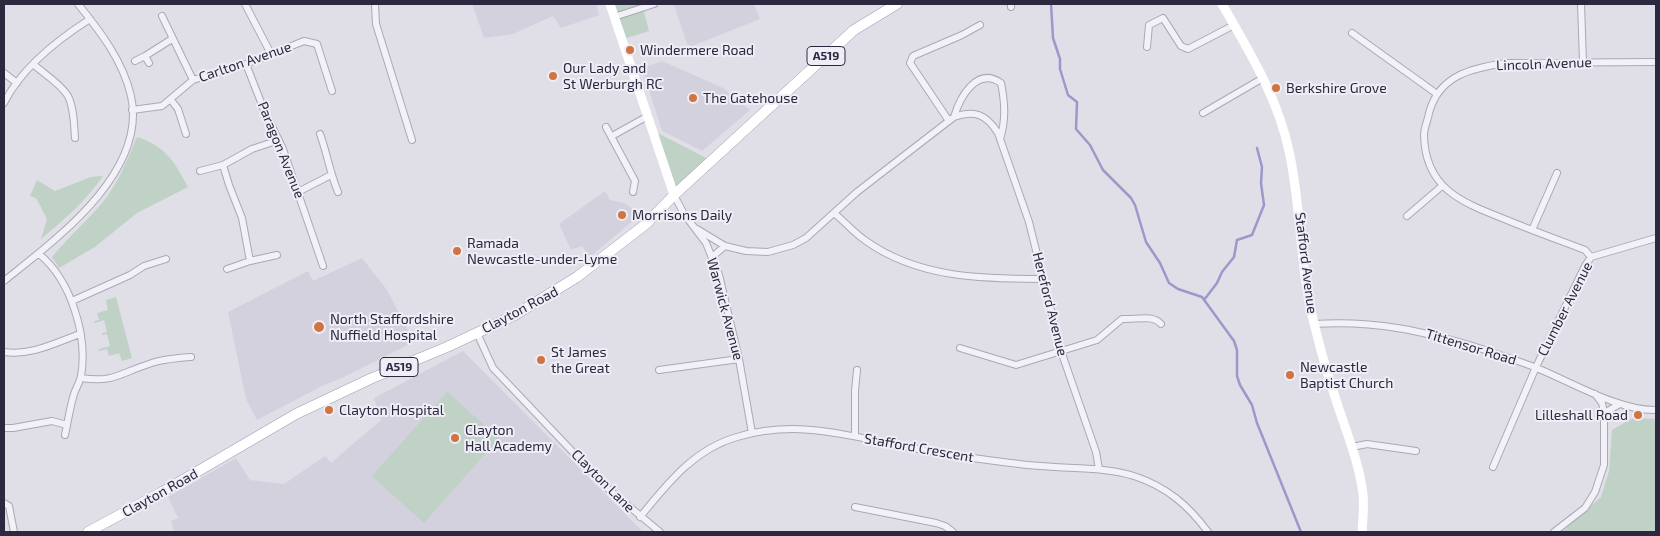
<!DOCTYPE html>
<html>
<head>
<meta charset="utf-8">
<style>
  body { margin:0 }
  #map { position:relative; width:1660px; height:536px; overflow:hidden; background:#e0dfe8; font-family:"Exo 2",sans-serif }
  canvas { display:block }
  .frame { position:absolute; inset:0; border:5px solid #2b283f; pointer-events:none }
</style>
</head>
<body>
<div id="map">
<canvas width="1660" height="536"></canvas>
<div class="frame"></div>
</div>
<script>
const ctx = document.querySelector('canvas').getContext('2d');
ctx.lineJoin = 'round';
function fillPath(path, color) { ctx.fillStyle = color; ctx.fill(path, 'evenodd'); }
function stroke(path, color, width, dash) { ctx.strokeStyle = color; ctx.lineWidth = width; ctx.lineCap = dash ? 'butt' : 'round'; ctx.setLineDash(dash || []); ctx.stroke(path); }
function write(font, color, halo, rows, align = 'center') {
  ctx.font = font + ' "Exo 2",sans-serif'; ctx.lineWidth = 4; ctx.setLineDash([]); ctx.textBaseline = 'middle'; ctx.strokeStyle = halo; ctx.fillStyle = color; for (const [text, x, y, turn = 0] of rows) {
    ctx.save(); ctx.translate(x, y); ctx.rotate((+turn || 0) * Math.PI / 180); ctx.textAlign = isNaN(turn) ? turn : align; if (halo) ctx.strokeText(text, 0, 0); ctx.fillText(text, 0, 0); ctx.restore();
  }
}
fillPath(new Path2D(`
  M 472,4 L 596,4 L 599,15 L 561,28 L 553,16 L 513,34 L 484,38 Z
  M 677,4 L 754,4 L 760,19 L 692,46 L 687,44 L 674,5 Z
  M 662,61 L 723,88 L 750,110 L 702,151 L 662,131 L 642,68 Z
  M 605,191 L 610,200 L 624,203 L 639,213 L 636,218 L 590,257 L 582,246 L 571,250 L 559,224 Z
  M 362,258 L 387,290 L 414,342 L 342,378 L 324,385 L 257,420 L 246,399 L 228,312 L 308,271 L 313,281 Z
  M 463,351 L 643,532 L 174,532 L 171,521 L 178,518 L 168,497 L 236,458 L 250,480 L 284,484 L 325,456 L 331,463 L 381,420 L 374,398 Z`), '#d2d1dd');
fillPath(new Path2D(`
  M 610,4 L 642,4 L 649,31 L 627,38 L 623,42 Z
  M 652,130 L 712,161 L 674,195 Z
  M 138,137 C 167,148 174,161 188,187 L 137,213 L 95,247 L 59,268 L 52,257 C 68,237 87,221 103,202 C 118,183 127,161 136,139 Z
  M 103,176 C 86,201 65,219 41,239 L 47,219 L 36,198 L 30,196 L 37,180 L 55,191 L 91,177 Z
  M 116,297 L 132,358 L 122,361 L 119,353 L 109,356 L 107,349 L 99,351 L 99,349 L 110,346 L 107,334 L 102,335 L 102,333 L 107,332 L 104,320 L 95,323 L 94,321 L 99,320 L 97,313 L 108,310 L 106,300 Z
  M 447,392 L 499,438 L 424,523 L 372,476 Z
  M 1633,418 L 1656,419 L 1656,532 L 1562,532 L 1601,497 L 1609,471 L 1612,430 Z`), '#c0d2c5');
stroke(new Path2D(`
  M 1051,4 L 1053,38 L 1060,59 L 1060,69 L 1068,95 L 1077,102 L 1076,129 L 1090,145 L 1103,170 L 1131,198 L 1135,205 L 1146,242 L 1160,263 L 1169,283 L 1178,289 L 1202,297 L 1234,341 L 1237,350 L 1237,376 L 1240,385 L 1252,405 L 1257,423 L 1301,532
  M 1204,300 L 1217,283 L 1222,272 L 1234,257 L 1237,240 L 1252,235 L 1264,205 L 1261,183 L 1262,167 L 1257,148`), '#9a99c9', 2.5);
const street = new Path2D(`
  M 245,4 L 271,54
  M 375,4 L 376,24 L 412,140
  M 1011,4 L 1011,7
  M 1581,4 L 1583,62
  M 162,16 L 193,80
  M 614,17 L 654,4
  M 1352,33 L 1437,94
  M 1147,47 L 1149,25 L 1163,18 L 1181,46 L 1188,49 L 1234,25
  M 135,61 L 145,56
  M 149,63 L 145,56 L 172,39
  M 33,64 C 44,74 60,83 68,96 C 74,108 74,125 75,138
  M 246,64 L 264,110 L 283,149 L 323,266
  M 4,73 L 17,83
  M 171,100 L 178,109 L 186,134
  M 4,103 C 22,67 57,40 90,19
  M 132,110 L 162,106 L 193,80 L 246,64 L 304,41 L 317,44 L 332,91
  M 1203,113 L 1263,78
  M 954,117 C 960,97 977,66 1001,83 C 1005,103 1006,120 1000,139
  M 949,121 L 910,63 L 913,56 L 962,35 L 980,25
  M 606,127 L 635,181 L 633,192
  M 320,134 C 327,153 330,173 338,192
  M 612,136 L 648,116
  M 200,171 L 223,165
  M 298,192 L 331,175
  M 674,195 L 684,214 L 706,243 L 719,275 L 739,359 L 752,433
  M 834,213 C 845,222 854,233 866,241 C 918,278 982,279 1043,279
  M 1407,216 L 1442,186
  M 697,229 L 725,246 L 746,251 L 768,252 L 793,245 L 806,238 L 857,192 L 954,117 C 975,110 986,114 998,133 L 1029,222 L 1061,351 L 1096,452 L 1099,469
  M 1532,230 L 1557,173
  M 39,254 C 71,280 88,336 81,376 C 80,382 76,388 74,394 C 70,407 68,421 65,435
  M 712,257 L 725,246
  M 1591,257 L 1585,250 C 1559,240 1533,231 1507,220 C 1464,203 1425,190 1424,135 C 1424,128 1428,120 1429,113 C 1439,75 1472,68 1506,63 L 1656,62
  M 250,261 L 242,218 L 229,185 L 223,165 L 252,149 L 279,140
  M 227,269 L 250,261 L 277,255
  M 4,281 C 55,240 148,173 131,96 C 123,61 100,31 78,4
  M 72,301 L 130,275 L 144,266 L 166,259
  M 1314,324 C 1374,320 1424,331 1482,349 C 1501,356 1520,361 1539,369 C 1573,383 1620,411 1656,410
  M 477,333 L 493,368 L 607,488 L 660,532
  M 960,348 L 1016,365 L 1097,340 L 1122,319 C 1135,320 1153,314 1161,324
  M 4,352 C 31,356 55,343 80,334
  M 659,370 L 739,359
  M 81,378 C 114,383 120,373 149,364 C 162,359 177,358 191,357
  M 1604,413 L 1620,404
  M 4,428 L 13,428 L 52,421 L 67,425
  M 855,436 L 855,391 L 857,370
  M 1352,447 L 1367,444 L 1416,451
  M 1493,467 L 1536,367 L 1585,266 L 1591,257 L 1656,238
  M 4,503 L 9,506 L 14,532
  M 855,507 L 936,523 L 945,526 L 953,532
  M 640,517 C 667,484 694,449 737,437 C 794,420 842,434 898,445 C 930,452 963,457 995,461 C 1015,464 1035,466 1055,467 C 1082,469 1109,468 1134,476 C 1167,487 1188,505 1208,532
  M 1554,532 L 1585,508 L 1595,492 L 1604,465 L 1604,413 L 1602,403 L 1595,394`);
const primary = new Path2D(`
  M 88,532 L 164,491 L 296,414 L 370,379 L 447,347 L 515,315 L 577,277 L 646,224 L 674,195 L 854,30 L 897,4`);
stroke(street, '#aaa8b5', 8);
stroke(primary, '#a09eb4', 11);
stroke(street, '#f2f1f7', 6);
stroke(new Path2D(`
  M 610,4 L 674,195
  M 1222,4 C 1249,51 1278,98 1289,151 C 1302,209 1299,269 1315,327 C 1321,352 1328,376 1336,400 C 1346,431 1359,462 1363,494 C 1364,506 1363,520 1362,532`), '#fff', 9);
stroke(primary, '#fff', 10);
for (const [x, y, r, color] of [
  [630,50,5,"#cf7542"],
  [553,76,5,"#cf7542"],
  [1276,88,5,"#cf7542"],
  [693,98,5,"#cf7542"],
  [622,215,5,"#cf7542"],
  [457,251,5,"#cf7542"],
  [319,327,6,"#cf7542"],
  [541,360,5,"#cf7542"],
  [1290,375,5,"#cf7542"],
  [329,410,5,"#cf7542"],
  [1638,415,5,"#cf7542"],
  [455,438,5,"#cf7542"]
]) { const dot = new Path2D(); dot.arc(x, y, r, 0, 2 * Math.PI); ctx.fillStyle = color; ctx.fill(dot); stroke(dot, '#efeef6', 2); }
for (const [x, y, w] of [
  [826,56,38],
  [399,367,38]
]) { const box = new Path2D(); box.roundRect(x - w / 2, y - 9.5, w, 19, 4); ctx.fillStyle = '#efeef6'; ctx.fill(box); stroke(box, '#2b283f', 1); }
write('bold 12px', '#2b283f', null, [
  ["A519",826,56],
  ["A519",399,367]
]);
write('14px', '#2b283f', '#efeef6', [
  ["Windermere Road",640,50],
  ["Our Lady and",563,68],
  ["St Werburgh RC",563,84],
  ["Berkshire Grove",1286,88],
  ["The Gatehouse",703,98],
  ["Morrisons Daily",632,215],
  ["Ramada",467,243],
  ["Newcastle-under-Lyme",467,259],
  ["North Staffordshire",330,319],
  ["Nuffield Hospital",330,335],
  ["St James",551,352],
  ["the Great",551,368],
  ["Newcastle",1300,367],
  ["Baptist Church",1300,383],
  ["Clayton Hospital",339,410],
  ["Lilleshall Road",1628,415,"right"],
  ["Clayton",465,430],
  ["Hall Academy",465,446]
], 'left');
write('14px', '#2b283f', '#efeef6', [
  ["Carlton Avenue",245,62,-19],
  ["Lincoln Avenue",1544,64,-2],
  ["Paragon Avenue",281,150,68],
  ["Stafford Avenue",1306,263,83],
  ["Hereford Avenue",1050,304,76],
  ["Warwick Avenue",725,309,75],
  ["Clumber Avenue",1565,309,-63],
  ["Clayton Road",520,310,-28],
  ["Tittensor Road",1471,347,17],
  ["Stafford Crescent",919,448,10],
  ["Clayton Lane",603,481,45],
  ["Clayton Road",160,493,-29]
]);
</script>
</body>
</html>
